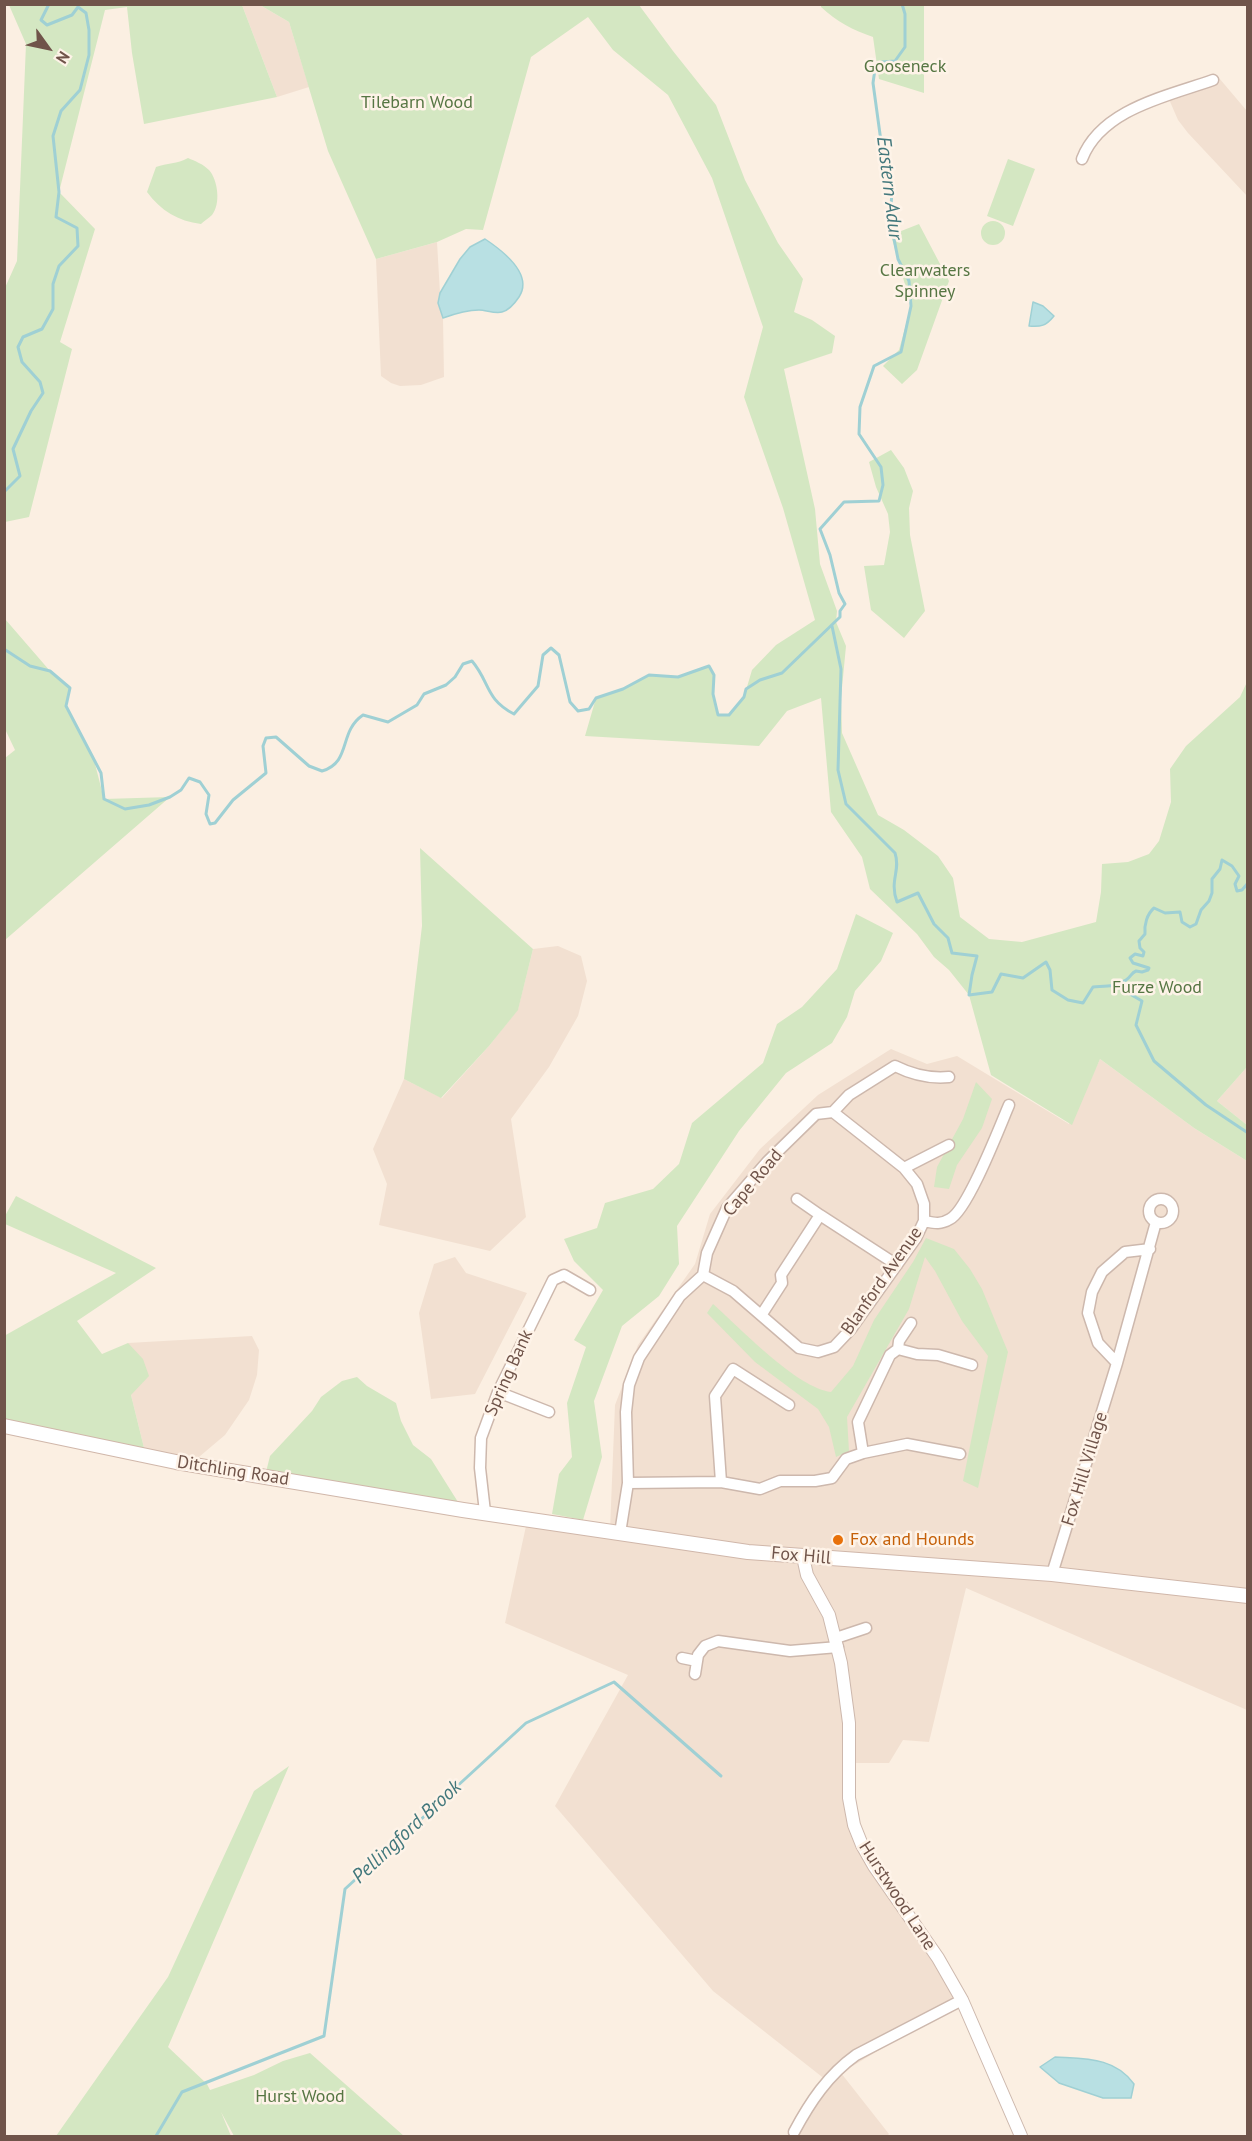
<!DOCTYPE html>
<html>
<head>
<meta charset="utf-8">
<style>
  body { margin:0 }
  #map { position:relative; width:1252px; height:2141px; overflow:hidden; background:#fbefe2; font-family:"PT Sans",sans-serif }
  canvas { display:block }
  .frame { position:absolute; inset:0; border:6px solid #70544a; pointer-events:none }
  .north { position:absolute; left:18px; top:18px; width:60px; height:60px; -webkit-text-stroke:4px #fef3e8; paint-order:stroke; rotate:123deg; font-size:16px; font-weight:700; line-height:24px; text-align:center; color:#70544a }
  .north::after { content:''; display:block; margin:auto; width:21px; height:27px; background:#70544a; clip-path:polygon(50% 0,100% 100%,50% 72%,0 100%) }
</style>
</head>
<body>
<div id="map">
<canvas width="1252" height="2141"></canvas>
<div class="frame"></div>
<div class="north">N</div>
</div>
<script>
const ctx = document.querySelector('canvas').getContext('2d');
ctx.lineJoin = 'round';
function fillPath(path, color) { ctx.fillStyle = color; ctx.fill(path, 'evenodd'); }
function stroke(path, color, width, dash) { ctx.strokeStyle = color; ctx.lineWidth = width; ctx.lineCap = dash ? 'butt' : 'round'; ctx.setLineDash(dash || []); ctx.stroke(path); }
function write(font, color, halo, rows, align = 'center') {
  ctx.font = font + ' "PT Sans",sans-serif'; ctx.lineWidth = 5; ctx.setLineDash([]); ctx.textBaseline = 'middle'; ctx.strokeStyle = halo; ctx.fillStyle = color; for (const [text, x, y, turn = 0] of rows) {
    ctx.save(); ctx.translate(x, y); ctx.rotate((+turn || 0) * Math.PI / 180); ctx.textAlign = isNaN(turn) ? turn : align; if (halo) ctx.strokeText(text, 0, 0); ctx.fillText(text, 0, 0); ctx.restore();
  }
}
fillPath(new Path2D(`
  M 242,5 L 260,5 L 289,22 L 309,87 L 277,97 Z
  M 1219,78 L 1247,111 L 1247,196 L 1188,133 L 1178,120 L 1168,97 Z
  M 437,242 L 440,293 L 438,303 L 443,318 L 444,377 L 421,385 L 400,386 L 391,383 L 381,376 L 376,259 Z
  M 558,946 L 581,956 L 587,981 L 578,1016 L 549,1067 L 511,1119 L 526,1217 L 490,1251 L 379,1225 L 387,1184 L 373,1149 L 404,1079 L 442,1098 L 489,1046 L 518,1009 L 533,949 Z
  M 891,1049 L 927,1064 L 957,1056 L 1069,1124 L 1100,1059 L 1194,1128 L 1247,1161 L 1247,1710 L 966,1588 L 929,1742 L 903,1740 L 889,1763 L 849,1763 L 862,1845 L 962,2000 L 841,2073 L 889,2134 L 887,2136 L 794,2136 L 826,2080 L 713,1991 L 555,1806 L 628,1675 L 505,1623 L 526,1526 L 485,1512 L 610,1530 L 615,1405 L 638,1345 L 695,1264 L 710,1214 L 760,1149 L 818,1095 Z
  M 1247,1067 L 1247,1125 L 1217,1101 Z
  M 455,1257 L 466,1273 L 527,1293 L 475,1394 L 431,1399 L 419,1313 L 434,1264 Z
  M 252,1336 L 259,1350 L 257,1375 L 249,1400 L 225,1435 L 193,1462 L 146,1456 L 131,1395 L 128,1343 Z`), '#f2e0d1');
fillPath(new Path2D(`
  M 9,5 L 242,5 L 277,97 L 144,124 L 132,53 L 127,7 L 105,10 L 59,192 L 95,229 L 60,342 L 72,349 L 29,517 L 5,522 L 4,290 L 17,261 L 26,44 Z
  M 260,5 L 639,5 L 673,51 L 716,105 L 745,180 L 778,243 L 803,279 L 794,312 L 812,320 L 835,336 L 832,353 L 784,369 L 815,509 L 820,564 L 837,611 L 836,622 L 846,646 L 841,698 L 842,733 L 878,815 L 904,830 L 938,856 L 953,878 L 960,917 L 989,939 L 1022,942 L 1096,922 L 1101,892 L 1102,864 L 1128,862 L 1149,854 L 1159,841 L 1171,802 L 1170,769 L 1186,746 L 1240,697 L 1247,682 L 1247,1067 L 1217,1101 L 1247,1125 L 1247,1161 L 1194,1128 L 1100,1059 L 1072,1125 L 991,1075 L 969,995 L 949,970 L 934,957 L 917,934 L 870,889 L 862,857 L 831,812 L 821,698 L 787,711 L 759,746 L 585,736 L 596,698 L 623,689 L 649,675 L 678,677 L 709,666 L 714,675 L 713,694 L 718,715 L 729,715 L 744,697 L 752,670 L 776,645 L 815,620 L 783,508 L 744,397 L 763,327 L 712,178 L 668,95 L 613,50 L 588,17 L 531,57 L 483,230 L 466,229 L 437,242 L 376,259 L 328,151 L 289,22 Z
  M 821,5 L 924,5 L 924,93 L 879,79 L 873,37 C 853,30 837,22 821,7 Z
  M 188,158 C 195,161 203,164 209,170 C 218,180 221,204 212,215 C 209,218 204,221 201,224 C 178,221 161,211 147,192 L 156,167 C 167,163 177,164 188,158 Z
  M 1008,159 L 1035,169 L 1013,226 L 987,216 Z
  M981 233a12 12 0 1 1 24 0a12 12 0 1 1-24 0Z
  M 919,224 L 949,281 L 917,370 L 902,384 L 883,366 L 899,350 L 911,306 L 891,235 Z
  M 891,450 L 904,468 L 913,491 L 909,508 L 910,535 L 925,611 L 904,638 L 871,610 L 864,566 L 884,565 L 890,532 L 888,514 L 876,487 L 869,462 Z
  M 5,619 L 50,671 L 70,688 L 66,706 L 94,760 L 104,799 L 170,797 L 5,940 L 5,758 L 15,750 L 5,729 Z
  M 420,848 L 533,949 L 518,1010 L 489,1046 L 441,1098 L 404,1079 L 422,926 Z
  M 856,914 L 893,933 L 881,961 L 855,991 L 847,1017 L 832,1043 L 786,1073 L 739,1131 L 677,1226 L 679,1264 L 659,1296 L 622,1326 L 594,1401 L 602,1457 L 583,1520 L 552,1514 L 559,1474 L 572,1457 L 567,1403 L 586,1347 L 574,1340 L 603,1290 L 574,1261 L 564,1239 L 597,1228 L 605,1203 L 653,1189 L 679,1164 L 692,1123 L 763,1063 L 777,1024 L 802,1007 L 837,969 Z
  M 976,1082 L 992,1099 L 982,1128 L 957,1165 L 949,1189 L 934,1187 L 937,1167 L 963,1119 Z
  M 16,1196 L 156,1268 L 77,1321 L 102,1354 L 128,1343 L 143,1359 L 149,1376 L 131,1395 L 146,1456 L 5,1425 L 4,1336 L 116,1273 L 5,1224 L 5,1216 Z
  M 926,1238 L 954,1249 L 970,1269 L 982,1289 L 1008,1352 L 978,1488 L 963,1481 L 988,1356 L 962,1321 L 935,1271 L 925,1257 L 909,1309 L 847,1417 L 849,1451 L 836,1457 L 829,1427 L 818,1409 L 755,1362 L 707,1313 L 713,1304 C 740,1328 797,1388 831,1392 L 853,1366 L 874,1320 L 913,1262 Z
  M 357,1377 L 367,1386 L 396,1403 L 401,1421 L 413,1445 L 431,1459 L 463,1510 L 265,1476 L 270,1456 L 312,1411 L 321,1397 L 342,1381 Z
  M 289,1766 L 168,2047 L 207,2084 L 210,2090 L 254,2075 L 283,2061 L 310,2053 L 404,2136 L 234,2136 L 221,2112 L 231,2136 L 56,2136 L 168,1977 L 254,1791 Z`), '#d4e7c2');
const water = new Path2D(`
  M 485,239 C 503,251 534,274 519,297 C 515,303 510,310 502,312 C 495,314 486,310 479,310 C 467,310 454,314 443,318 L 438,303 L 440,293 L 460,259 L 470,247 Z
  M 1033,302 L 1043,306 L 1054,316 C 1046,326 1041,327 1029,326 Z
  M 1055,2057 C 1085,2059 1115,2057 1134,2084 L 1131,2098 L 1103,2098 L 1059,2083 L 1040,2067 Z`);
fillPath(water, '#b8e0e3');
stroke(water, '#9fd0d4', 1.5);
stroke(new Path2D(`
  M 4,492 L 20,476 L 13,449 L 31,411 L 43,393 L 40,382 L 22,362 L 18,347 L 23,337 L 42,329 L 53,309 L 53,284 L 59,266 L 78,246 L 77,228 L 56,217 L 59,192 L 53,136 L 61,111 L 80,90 L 89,55 L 89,30 L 86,13 L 78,7 L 72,15 L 47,25 L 41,20 L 49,4
  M 832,626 L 841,669 L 838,770 L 846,804 L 895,853 C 901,871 889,880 897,902 L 918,893 L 934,924 L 948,938 L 952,953 L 977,956 L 972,975 L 969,995 L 992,992 L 1001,974 L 1023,978 L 1046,962 L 1050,970 L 1052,990 L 1068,1000 L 1083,1003 L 1093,987 C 1104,986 1116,987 1126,980 C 1131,977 1131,973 1136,971 L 1142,972 L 1148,970 L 1149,968 L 1133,963 L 1130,958 L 1135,954 L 1143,956 L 1144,952 L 1140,948 L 1139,941 L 1145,934 C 1144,925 1147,914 1154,908 L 1165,913 L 1180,912 L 1182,922 L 1190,927 L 1196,924 L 1201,910 L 1209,901 L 1212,893 L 1212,879 L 1220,869 L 1222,860 L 1232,866 L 1239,876 L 1235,884 L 1237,891 L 1242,890 L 1248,883
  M 4,649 L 30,666 L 50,671 L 70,688 L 66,706 L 101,773 L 104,799 L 125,809 L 149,805 L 170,797 L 181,790 L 189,778 L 200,782 L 209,795 L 206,814 L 210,824 L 215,823 L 233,800 L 266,773 L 263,746 L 266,738 L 276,737 L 309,766 L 322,771 C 352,762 338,732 363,715 L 388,722 L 417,705 L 424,694 L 446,685 L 455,677 L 463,664 L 472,661 C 490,682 485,699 514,714 L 538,686 L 543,655 L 551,648 L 559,655 L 570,702 L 578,711 L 589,709 L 596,698 L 623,689 L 649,675 L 678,677 L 709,666 L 714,675 L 713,694 L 718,715 L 729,715 L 744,697 L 746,689 L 760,680 L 782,673 L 840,617 L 840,611 L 845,604 L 839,593 L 830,555 L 820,529 L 844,502 L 879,501 L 883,485 L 881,467 L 859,434 L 860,407 L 874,366 L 901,352 L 911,306 L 909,281 L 898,259 L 890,219 L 892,192 L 883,156 L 873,83 L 875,69 L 882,62 L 895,61 L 905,47 L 905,14 L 902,4
  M 1116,986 L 1142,1001 L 1136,1025 L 1154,1061 L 1206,1105 L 1248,1133
  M 156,2136 L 182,2092 L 324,2036 L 345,1889 L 526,1723 L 614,1682 L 721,1776`), '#9fd0d4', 3);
const minor = new Path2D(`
  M 1082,159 C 1101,109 1168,96 1213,80
  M 904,1168 L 949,1145
  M1149 1211a12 12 0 1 1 24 0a12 12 0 1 1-24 0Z
  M 797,1199 L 820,1215
  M 924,1221 C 934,1223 940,1225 950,1219 C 968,1210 1000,1126 1009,1105
  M 703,1275 L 733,1291 L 799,1348 L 818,1352 L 834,1347 L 851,1329 L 916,1238 L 924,1221 L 924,1204 L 917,1184 L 904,1168 L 833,1112
  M 762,1314 L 782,1283 L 781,1275 L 820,1215 L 897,1265
  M 898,1349 L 917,1354 L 938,1355 L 972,1365
  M 1117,1363 L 1098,1343 L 1088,1313 L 1092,1292 L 1102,1272 L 1125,1252 L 1150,1249
  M 498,1392 L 549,1412
  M 863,1453 L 858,1422 L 890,1355 L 898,1349 L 899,1341 L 911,1323
  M 721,1482 L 715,1396 L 733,1369 L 789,1405
  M 628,1483 L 721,1482 L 760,1489 L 780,1481 L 815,1481 L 832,1478 L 846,1459 L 863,1453 L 907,1444 L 960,1454
  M 485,1512 L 480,1468 L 481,1438 L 498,1392 L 553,1280 L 564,1275 L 590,1290
  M 620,1533 L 628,1483 L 626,1412 L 629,1385 L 639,1358 L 680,1296 L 703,1275 L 707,1253 L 727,1208 L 767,1162 L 816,1114 L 833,1112 L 849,1095 L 895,1066 C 913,1075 929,1079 949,1077
  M 1052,1574 L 1117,1363 L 1156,1222
  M 836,1638 L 866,1628
  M 682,1658 L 697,1661
  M 695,1674 L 698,1655 L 705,1646 L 718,1641 L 790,1651 L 838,1647
  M 794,2132 C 810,2102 828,2075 856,2055 L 962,2000`);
const tertiary = new Path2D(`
  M 803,1557 L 807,1575 L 829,1615 L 841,1663 L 849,1723 L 849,1798 L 854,1825 L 862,1845 L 874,1866 L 938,1958 L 962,2000 L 1021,2136`);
const secondary = new Path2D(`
  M 4,1426 L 176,1462 L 463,1510 L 748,1552 L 1052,1574 L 1248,1596`);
stroke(minor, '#cdb8ad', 13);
stroke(tertiary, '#cdb8ad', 14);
stroke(secondary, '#d0b7aa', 16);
stroke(minor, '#fff', 10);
stroke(tertiary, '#fff', 12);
stroke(secondary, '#fff', 14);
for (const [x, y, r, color] of [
  [838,1540,6,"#e8710a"]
]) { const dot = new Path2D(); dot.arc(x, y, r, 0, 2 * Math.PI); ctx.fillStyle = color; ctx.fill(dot); stroke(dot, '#fef3e8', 2); }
write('18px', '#567643', '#fef3e8', [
  ["Gooseneck",905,67],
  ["Tilebarn Wood",417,103],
  ["Clearwaters",925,271],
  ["Spinney",925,292],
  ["Furze Wood",1157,988],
  ["Hurst Wood",300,2097]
]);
write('18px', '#70544a', '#fef3e8', [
  ["Cape Road",753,1183,-50],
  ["Blanford Avenue",882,1281,-55],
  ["Spring Bank",509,1373,-66],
  ["Fox Hill Village",1085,1469,-73],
  ["Ditchling Road",233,1471,9],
  ["Fox Hill",801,1556,5],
  ["Hurstwood Lane",897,1896,57]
]);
write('18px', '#c56008', '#fef3e8', [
  ["Fox and Hounds",850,1540]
], 'left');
write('italic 20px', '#43787c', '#fef3e8', [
  ["Eastern Adur",889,188,83],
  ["Pellingford Brook",407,1832,-43]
]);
</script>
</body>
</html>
